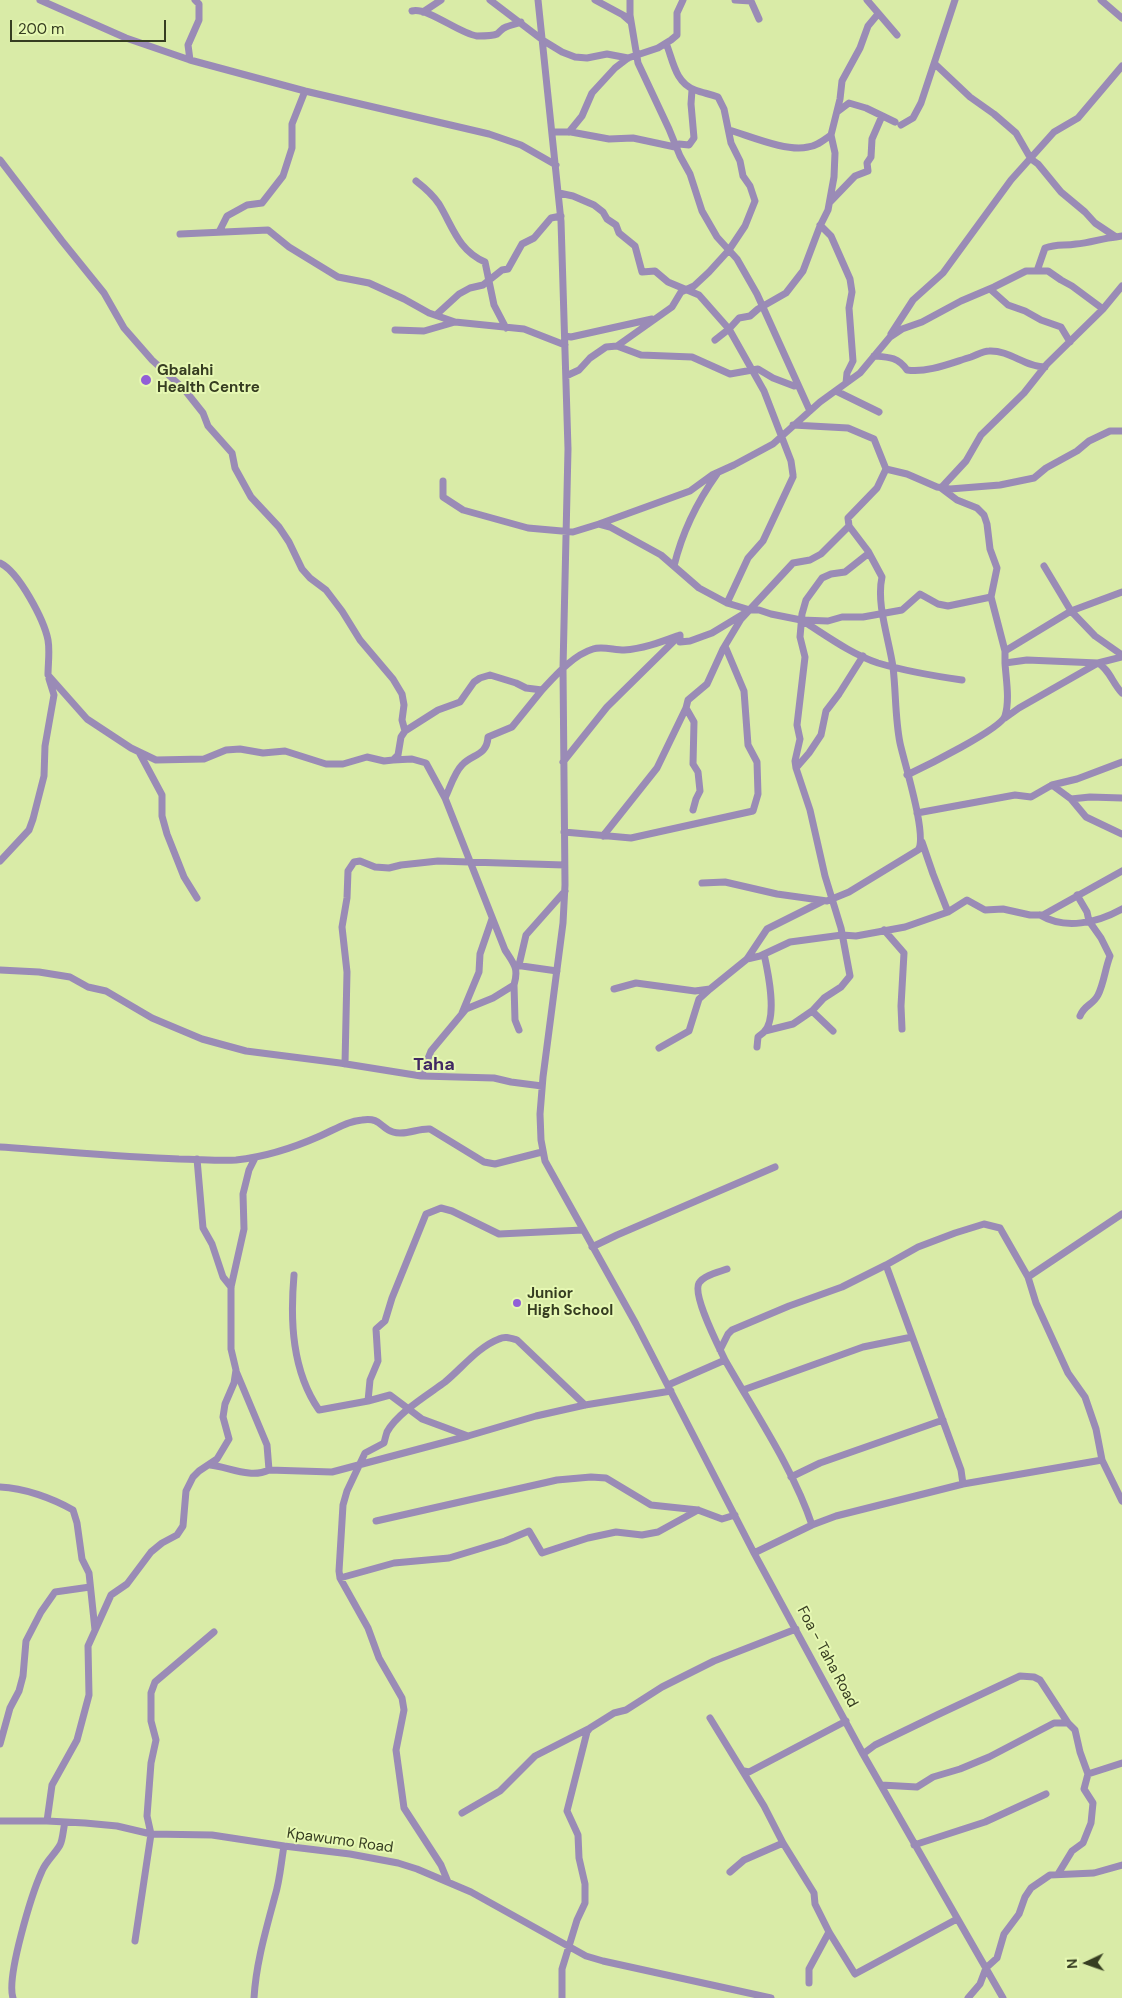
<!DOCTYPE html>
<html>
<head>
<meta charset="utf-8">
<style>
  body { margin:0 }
  #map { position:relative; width:1122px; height:1998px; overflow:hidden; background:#d9eba7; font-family:"DM Sans",sans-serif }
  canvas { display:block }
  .north { position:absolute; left:1062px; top:1938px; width:50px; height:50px; -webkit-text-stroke:4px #e6f8b3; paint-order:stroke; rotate:267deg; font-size:14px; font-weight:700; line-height:20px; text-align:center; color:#363d21 }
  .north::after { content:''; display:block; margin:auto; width:18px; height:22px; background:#363d21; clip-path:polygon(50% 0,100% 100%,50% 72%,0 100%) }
  .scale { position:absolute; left:10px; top:20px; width:156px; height:22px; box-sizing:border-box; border:2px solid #363d21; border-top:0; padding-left:6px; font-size:15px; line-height:18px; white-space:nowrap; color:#363d21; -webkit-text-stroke:4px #e6f8b3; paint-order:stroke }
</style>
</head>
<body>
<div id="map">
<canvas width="1122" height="1998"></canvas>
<div class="north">N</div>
<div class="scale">200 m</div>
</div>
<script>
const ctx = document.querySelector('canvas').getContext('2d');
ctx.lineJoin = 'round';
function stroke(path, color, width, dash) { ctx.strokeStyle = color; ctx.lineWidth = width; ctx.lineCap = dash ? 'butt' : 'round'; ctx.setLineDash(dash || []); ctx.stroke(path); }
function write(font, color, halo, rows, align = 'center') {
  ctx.font = font + ' "DM Sans",sans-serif'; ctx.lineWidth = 4; ctx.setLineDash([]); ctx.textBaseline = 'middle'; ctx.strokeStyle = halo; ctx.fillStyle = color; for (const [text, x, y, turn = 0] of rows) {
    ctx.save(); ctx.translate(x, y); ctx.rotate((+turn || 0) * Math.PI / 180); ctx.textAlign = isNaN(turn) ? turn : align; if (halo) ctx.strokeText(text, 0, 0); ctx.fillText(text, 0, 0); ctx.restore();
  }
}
stroke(new Path2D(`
  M 40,0 L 126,38 L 190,60 L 305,91 L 489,134 L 521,145 L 556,165
  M 490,0 L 544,41 L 562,52 L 575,57 L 587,58 L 607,54 L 628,58
  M 538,0 L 561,221 L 568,449 L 563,668 L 565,885 L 563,923 L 543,1077 L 540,1114 L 541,1140 L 545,1161 L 636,1324 L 754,1553 L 863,1754 L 1003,1998
  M 595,0 L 623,15 L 631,22
  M 630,0 L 630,15 L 638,63 L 669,129 L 680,156 L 690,174 L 702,211 L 717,237 L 737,259 L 757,294 L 810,411
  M 735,0 L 751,1 L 759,19
  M 867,0 L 897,35
  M 1101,0 L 1122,18
  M 412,11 C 428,7 458,33 477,36 C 482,36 493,36 497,34 C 500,32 502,28 506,27 C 511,25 516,24 521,22
  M 423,12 L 441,0
  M 190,60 L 188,45 L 199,20 L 199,4 L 195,0
  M 935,64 L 970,97 L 994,114 L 1016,133 L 1031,159 L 1038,164 L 1061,192 L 1085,212 L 1095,223 L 1116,237 L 1122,236
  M 837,112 L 849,103 L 866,108 L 895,122
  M 901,125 L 913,118 L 921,103 L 955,0
  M 729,130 C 750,136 786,152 808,147 C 817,146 824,140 831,135
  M 553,132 L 571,132 L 609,139 L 633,138 L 675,147 L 679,144 L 689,145 L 694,138 L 691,104 L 692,90
  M 569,132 L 582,116 L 592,93 L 615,68 L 628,58 L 658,48 L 671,40 L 677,35 L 677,13 L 683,0
  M 0,160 L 62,241 L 104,293 L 124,328 L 152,360 L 184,389 L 203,413 L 208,426 L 232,453 L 235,468 L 251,497 L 279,527 L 289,542 L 302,569 L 310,578 L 326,590 L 342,611 L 360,640 L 393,679 L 402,694 L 404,705 L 402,720 L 405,731
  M 416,181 C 425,188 433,195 439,204 C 453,227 458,250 485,262 L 494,305 L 506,328
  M 559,193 L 573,196 L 594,205 L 603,212 L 607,219 L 616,225 L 619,233 L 635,246 L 642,272 L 655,271 L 668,282 L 699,295 L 729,329 L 764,391 L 791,461 L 793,475
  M 830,202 L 855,176 L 868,171 L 867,163 L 871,157 L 872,139 L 882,116
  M 820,225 L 831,236 L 850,279 L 852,292 L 849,308 L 853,361 L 847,373 L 846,383
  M 219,232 L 227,216 L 247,205 L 262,203 L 283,176 L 292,148 L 292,124 L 305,91
  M 180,234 L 268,230 L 289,247 L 338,277 L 369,283 L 404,299 L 429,313 L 455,322 L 524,329 L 565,345
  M 1037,271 L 1045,248 C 1057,244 1064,246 1076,244 C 1090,243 1103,238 1116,237
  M 990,289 L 1008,305 L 1025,311 L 1041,320 L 1061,327 L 1070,342
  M 436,315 L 459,294 L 470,288 L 483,285 L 502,270 L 508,269 L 522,244 L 534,238 L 551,218 L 561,216
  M 395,330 L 424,331 L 455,322
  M 891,334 L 913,300 L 943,273 L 1011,180 L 1054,132 L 1078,118 L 1122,66
  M 565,336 L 571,337 L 652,319
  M 715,340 L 729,329 L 739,318 L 750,316 L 758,309 L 786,293 L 803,271 L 820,226 L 828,210 L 834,177 L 835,153 L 831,135 L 840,99 L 842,81 L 860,48 L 868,26 L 878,14
  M 617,346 L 672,307 L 681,292 L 694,286 L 709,272 L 729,250 L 745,226 L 755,201 L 750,186 L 743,176 L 740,161 L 731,143 L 724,109 L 718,97 C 710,94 703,93 695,90 C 675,83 673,60 666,43
  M 874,356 C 889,357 898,357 907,370 C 928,373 951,363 971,357 C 977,355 983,351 989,351 C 1010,350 1025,367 1045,367
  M 566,376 L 579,370 L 590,358 L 606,347 L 617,346 L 641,355 L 692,357 L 730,374 L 758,369 L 773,378 L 794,386 L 798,385
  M 836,391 L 879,412
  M 793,425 L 848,428 L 874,439 L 886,469 L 907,474 L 937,487 L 950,489 L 1000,485 L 1034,478 L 1046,468 L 1077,451 L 1089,441 L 1110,431 L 1122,431
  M 443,481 L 443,497 L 463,510 L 528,528 L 573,532 L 599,524 L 610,527 L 661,555 L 699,588 L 727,603 L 750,610
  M 599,524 L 690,491 L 712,475 L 734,465 L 773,444 L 820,402 L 860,373 L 890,337 L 902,329 L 922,322 L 961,301 L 994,287 L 1026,271 L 1048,271 L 1061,280 L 1072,286 L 1103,309
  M 0,563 C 19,572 44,620 48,640 C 50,651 48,664 48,675 L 87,719 L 131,748 L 156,760 L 204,759 L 226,750 L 240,749 L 263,753 L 285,751 L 326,764 L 343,764 L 367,757 L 384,761 L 393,760 L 398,755 L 401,737 L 405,731 L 438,710 L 460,702 L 474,682 L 480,678 L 490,675 L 516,683 L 526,688 L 542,690 C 555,676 573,655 593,649 C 602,646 614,650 624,650 C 643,649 661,642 680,635 L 680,642 L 690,641 L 712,633 L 750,610 L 759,610 L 771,614 L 801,620 L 828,621 L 842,617 L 863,617 L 902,610 L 920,594 L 938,604 L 948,606 L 991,597 L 1005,651 L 1005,663 L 1027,660 L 1098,663 L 1122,657
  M 674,566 C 682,533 697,502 717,474
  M 1044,566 L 1071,611 L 1095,636 L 1122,655
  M 991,597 L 997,568 L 990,549 L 987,524 L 984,515 L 977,508 L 957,500 L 941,488 L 966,461 L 981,435 L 1024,393 L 1047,364 L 1103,309 L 1122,286
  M 727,603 L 748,558 L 763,541 L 793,477
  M 803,621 C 827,636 851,654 878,663 C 905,671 934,676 962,680
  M 1005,651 L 1071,611 L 1122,592
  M 686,708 L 694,722 L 693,764 L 698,772 L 700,791 L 696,799 L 693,810
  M 1005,718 L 1019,708 L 1098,663 C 1109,669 1113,684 1122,693
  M 139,752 L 162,795 L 162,816 L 167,834 L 184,877 L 197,898
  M 393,760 L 412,759 L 426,763 L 445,798 L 505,950 C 514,964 519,968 514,985 L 493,998 L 466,1009 L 431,1051 L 421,1076
  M 563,762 L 607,707 L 678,637
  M 796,768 L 795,761 L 800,739 L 797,725 L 805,657 L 800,637 L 802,614 L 806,600 L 822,578 L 831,574 L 845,572 L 869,553
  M 907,775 C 924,767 1001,729 1005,716 C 1010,700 1006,679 1005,663
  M 1052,785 L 1077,779 L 1122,762
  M 445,798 C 450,788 454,773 462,765 C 472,754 487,756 488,737 L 512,727 L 542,690
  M 1071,799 L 1090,797 L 1122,798
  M 917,813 L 1015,795 L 1031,797 L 1052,785 L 1071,799 L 1086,817 L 1122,834
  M 564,832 L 631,838 L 753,811 L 758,794 L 757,762 L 748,745 L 744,691 L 725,646
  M 603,836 L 657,768 L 686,708 L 688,700 L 707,684 L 723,649 L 741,619 L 793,563 L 810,560 L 821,554 L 849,526
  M 922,842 L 933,874 L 948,912
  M 0,861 L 29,830 L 33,819 L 44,776 L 45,746 L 54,695 L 49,679
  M 702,883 L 725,882 L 777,894 L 827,901 L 849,892 L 918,850 C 928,837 904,762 900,743 C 895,718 896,692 893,667 C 889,639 876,604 882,577 L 868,551 L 849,526 L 848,518 L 877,488 L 886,469
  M 1077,895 L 1087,912 L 1089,921 L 1101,938 L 1110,956 C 1105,969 1104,983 1098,995 C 1093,1005 1084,1005 1080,1016
  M 1040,915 C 1065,930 1097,923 1122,909
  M 884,930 L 904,953 L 901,1006 L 902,1029
  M 747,959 L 760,956 L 790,942 L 842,935 L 856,936 L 905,927 L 948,912 L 967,900 L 985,910 L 1003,909 L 1030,915 L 1043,915 L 1122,871
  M 515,965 L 557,971
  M 519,965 L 526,935 L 565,891
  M 0,970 L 39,972 L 70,977 L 88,987 L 106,991 L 152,1018 L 202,1039 L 246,1051 L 340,1063 L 421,1076 L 494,1078 L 511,1082 L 542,1086
  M 514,985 L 515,1020 L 519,1030
  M 614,989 L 636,983 L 695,991 L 710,989 L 747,959 L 767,929 L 823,901
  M 812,1011 L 833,1031
  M 462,1013 L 479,972 L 480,954 L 492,919
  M 765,1031 L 793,1024 L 812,1011 L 824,998 L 841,987 L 850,976 L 841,928 L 825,876 L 810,810 L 796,768 L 809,753 L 821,735 L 826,711 L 839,694 L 863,656
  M 757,1047 L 758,1037 C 760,1035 762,1034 764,1032 C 778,1018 768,972 764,954
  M 659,1048 L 689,1031 L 699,999 L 710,989
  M 345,1064 L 347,972 L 342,927 L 347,898 L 348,871 L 354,862 L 360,861 L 375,867 L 389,868 L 401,865 L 438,861 L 564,865
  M 0,1147 C 60,1151 119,1157 179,1159 C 198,1159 217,1161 236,1160 C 265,1157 293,1148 320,1136 C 334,1130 347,1121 362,1120 C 381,1117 380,1128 393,1132 C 405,1136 418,1128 430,1129 L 484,1162 L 495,1164 L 542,1152
  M 197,1159 L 203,1228 L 212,1244 L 223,1277 L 231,1287
  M 592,1247 L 617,1235 L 775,1167
  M 294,1275 C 290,1321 292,1371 319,1410 L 368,1401 L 390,1395 L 422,1419 L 468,1436
  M 1028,1277 L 1122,1214
  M 720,1350 L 728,1334 L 732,1330 L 789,1306 L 842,1287 L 886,1265
  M 725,1360 C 719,1347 692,1295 699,1283 C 704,1275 719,1272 727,1269
  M 236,1371 L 267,1445 L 269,1470
  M 668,1385 L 725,1360 C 754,1411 794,1470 812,1525
  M 743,1390 L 863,1347 L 912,1337
  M 368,1401 L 370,1380 L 378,1361 L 376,1329 L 385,1321 L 392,1298 L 426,1214 L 441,1208 L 452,1211 L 499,1234 L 583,1230
  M 210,1465 C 229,1467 250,1479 269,1470 L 332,1472 L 468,1436 L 536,1416 L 585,1405 L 671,1391
  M 791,1477 L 820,1463 L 943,1420
  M 963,1484 L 961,1470 L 886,1265 L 918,1247 L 955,1233 L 984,1224 L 1000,1228 L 1028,1277 L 1036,1303 L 1068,1373 L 1085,1397 L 1096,1429 L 1102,1460 L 1122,1501
  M 0,1487 C 24,1488 52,1498 73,1510 L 77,1523 L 82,1559 L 89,1573 L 95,1630
  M 376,1521 L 557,1480 L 591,1477 L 606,1478 L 651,1505 L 698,1510 L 722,1519 L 735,1515
  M 754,1553 L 812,1525 L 836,1516 L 963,1484 L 1102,1460
  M 340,1578 L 394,1563 L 449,1558 L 505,1541 L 529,1531 L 542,1553 L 588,1538 L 616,1532 L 642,1535 L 658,1532 L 698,1510
  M 710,1718 L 764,1806 L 783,1843 L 814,1893 L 815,1904 L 829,1932 L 855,1974 L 957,1919
  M 0,1744 L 10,1708 L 19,1691 L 23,1676 L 26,1641 L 41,1612 L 55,1592 L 90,1587
  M 863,1754 L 875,1745 L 937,1715 L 1020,1676 L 1034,1677 L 1040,1680 L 1068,1723 L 1075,1730 L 1080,1752 L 1088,1774 L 1084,1789 L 1093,1803 L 1091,1823 L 1083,1843 L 1072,1851 L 1058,1874
  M 744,1771 L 749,1772 L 846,1721
  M 1088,1774 L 1122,1763
  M 881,1785 L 917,1787 L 933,1777 L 960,1769 L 989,1757 L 1054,1723 L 1068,1723
  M 462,1813 L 500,1791 L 535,1756 L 590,1728
  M 0,1821 L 47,1821 L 85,1823 L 117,1826 L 151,1834 L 212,1835 L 284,1846 L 350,1854 L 398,1863 L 417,1869 L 471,1892 L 586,1956 L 603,1961 L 771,1998
  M 47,1821 L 52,1785 L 77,1740 L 89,1695 L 88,1646 L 111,1595 L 127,1584 L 151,1552 L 162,1543 L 177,1535 L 183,1526 L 186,1491 L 193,1477 L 199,1471 L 217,1459 L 229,1439 L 223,1417 L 225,1404 L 234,1383 L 236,1370 L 231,1349 L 231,1287 L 244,1229 L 243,1194 L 249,1170 L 255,1158
  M 914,1845 L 985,1822 L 1046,1794
  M 730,1872 L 744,1860 L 783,1843
  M 448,1882 L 441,1865 L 404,1808 L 396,1750 L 404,1710 L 402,1698 L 379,1658 L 368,1628 L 340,1578 L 339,1571 L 343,1505 L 347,1491 L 365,1453 L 384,1443 C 385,1439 386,1435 387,1432 C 397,1413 429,1394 445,1382 C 462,1368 478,1347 499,1339 C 505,1336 510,1338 517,1340 L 585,1405
  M 135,1941 L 151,1834 L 147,1816 L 151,1763 L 156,1740 L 151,1721 L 151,1693 L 155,1682 L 214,1632
  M 809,1983 L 809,1969 L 829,1932
  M 13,1998 C 6,1977 32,1893 42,1871 C 46,1861 55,1854 60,1845 C 63,1839 63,1830 65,1822
  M 254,1998 C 256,1963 266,1930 275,1896 C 280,1880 281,1863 284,1846
  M 562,1998 L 562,1969 L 577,1920 L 585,1903 L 585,1884 L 579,1858 L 578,1835 L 567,1811 L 587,1732 L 590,1728 L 614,1713 L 626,1710 L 662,1687 L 714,1661 L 796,1629
  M 968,1998 L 980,1984 L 986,1968 L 997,1958 L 1004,1934 L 1019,1914 L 1025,1897 L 1031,1888 L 1050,1875 L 1094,1873 L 1122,1865`), '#9a8bb6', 7);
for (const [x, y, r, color] of [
  [146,380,6,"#915ed7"],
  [517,1303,5,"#915ed7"]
]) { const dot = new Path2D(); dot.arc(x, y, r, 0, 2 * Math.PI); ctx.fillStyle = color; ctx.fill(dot); stroke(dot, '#e6f8b3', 2); }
write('bold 15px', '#363d21', '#e6f8b3', [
  ["Gbalahi",157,371],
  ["Health Centre",157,388],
  ["Junior",527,1294],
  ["High School",527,1311]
], 'left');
write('15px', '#363d21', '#e6f8b3', [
  ["Foa - Taha Road",827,1657,62],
  ["Kpawumo Road",340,1841,8]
]);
write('bold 18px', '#412963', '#e6f8b3', [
  ["Taha",434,1065]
]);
</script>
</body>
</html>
